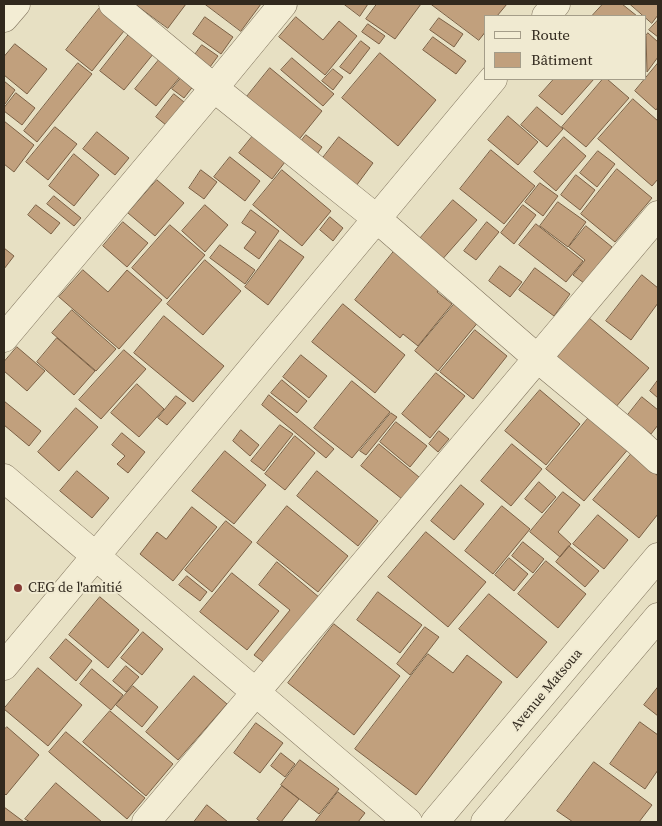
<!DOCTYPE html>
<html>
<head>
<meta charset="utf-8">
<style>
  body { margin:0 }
  #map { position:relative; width:662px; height:826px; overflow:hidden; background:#e7e0c3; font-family:"Source Serif 4",serif }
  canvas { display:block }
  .frame { position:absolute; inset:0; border:5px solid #31291e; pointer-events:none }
  .legend { position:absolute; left:484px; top:15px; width:162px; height:65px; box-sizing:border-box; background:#f0ead1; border:1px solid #a49d89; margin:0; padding:6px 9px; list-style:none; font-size:15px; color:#31291e }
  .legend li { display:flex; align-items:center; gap:10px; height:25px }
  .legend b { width:25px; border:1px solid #a49d89 }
</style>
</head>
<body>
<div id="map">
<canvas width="662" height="826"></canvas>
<div class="frame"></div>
<ul class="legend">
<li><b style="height:6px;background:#f3edd4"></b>Route</li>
<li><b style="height:14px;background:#c1a07d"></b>Bâtiment</li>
</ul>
</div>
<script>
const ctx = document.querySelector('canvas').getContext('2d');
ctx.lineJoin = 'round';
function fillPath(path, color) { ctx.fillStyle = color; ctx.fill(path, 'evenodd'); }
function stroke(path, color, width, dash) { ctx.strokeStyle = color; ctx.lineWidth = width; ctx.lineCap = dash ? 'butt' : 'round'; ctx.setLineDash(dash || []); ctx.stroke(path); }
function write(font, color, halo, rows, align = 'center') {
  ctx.font = font + ' "Source Serif 4",serif'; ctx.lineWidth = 4; ctx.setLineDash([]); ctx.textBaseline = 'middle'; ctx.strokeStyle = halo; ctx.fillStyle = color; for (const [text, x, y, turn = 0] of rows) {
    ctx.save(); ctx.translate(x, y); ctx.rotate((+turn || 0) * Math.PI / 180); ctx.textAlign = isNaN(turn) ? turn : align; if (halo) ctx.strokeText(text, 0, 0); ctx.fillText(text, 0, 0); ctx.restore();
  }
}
const building = new Path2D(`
  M 135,4 L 186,4 L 168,28 Z
  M 205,4 L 261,4 L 241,31 Z
  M 344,4 L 368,4 L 360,16 Z
  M 377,4 L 421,4 L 395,39 L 366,19 Z
  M 431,4 L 507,4 L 497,16 L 486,16 L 486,31 L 479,40 Z
  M 603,4 L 622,4 L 637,16 L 592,16 Z
  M 630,4 L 658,4 L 658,15 L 652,23 Z
  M 102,5 L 128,26 L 92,71 L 66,50 Z
  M 205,17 L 233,37 L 221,54 L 193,34 Z
  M 296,17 L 323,40 L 339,21 L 357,36 L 325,75 L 279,37 Z
  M 439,18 L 463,34 L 454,47 L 430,30 Z
  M 658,20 L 658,37 L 649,30 Z
  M 368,24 L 385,36 L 379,44 L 362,32 Z
  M 130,33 L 154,53 L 124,90 L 100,71 Z
  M 648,33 L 658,42 L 658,57 L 647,72 L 646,36 Z
  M 433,37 L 466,61 L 456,74 L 423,50 Z
  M 361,41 L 370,48 L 350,74 L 340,67 Z
  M 15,44 L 47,69 L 27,94 L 4,75 L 4,57 Z
  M 202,45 L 218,56 L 210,67 L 194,56 Z
  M 380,53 L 436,100 L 398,146 L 342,98 Z
  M 163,55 L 184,72 L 156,106 L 135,89 Z
  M 292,58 L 334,94 L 323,106 L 281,70 Z
  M 78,63 L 92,74 L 37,142 L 24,131 Z
  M 658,63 L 658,107 L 656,110 L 635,91 Z
  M 270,68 L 322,111 L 297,142 L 245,99 Z
  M 333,69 L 343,77 L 333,90 L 322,81 Z
  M 187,71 L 198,80 L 184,98 L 172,89 Z
  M 554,79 L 594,79 L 562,115 L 539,96 Z
  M 603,79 L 607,79 L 629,98 L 586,147 L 562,127 Z
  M 4,81 L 15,90 L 5,104 L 4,103 Z
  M 16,93 L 35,108 L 22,125 L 4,111 L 4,108 Z
  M 174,94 L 184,102 L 166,125 L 156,117 Z
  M 633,99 L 658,121 L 658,179 L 652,186 L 598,139 Z
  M 537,107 L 563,129 L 547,147 L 521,125 Z
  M 508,116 L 538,142 L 518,165 L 488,140 Z
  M 4,121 L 34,145 L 14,172 L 4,164 Z
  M 55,127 L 77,144 L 48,180 L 26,162 Z
  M 97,132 L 129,158 L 115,175 L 83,149 Z
  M 256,132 L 288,158 L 272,179 L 239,153 Z
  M 306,135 L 322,147 L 315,157 L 299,144 Z
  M 339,137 L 373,163 L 356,186 L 322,159 Z
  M 564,137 L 586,156 L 556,191 L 534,172 Z
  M 491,150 L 535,186 L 504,224 L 460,189 Z
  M 598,151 L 615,164 L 597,187 L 580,173 Z
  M 74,154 L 99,175 L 74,206 L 49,186 Z
  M 230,157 L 260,181 L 245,201 L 214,177 Z
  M 617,169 L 652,198 L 615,242 L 581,214 Z
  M 201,170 L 217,182 L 204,199 L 189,188 Z
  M 282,170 L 331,211 L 302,246 L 253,205 Z
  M 576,175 L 595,190 L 580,210 L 561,195 Z
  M 157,180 L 184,203 L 155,236 L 128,213 Z
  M 540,183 L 558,196 L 543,216 L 525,202 Z
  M 54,196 L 81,218 L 74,226 L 47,204 Z
  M 453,200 L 477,220 L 440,262 L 417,242 Z
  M 558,202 L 586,222 L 568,247 L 540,226 Z
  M 36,205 L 60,223 L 51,234 L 28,215 Z
  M 205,205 L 228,225 L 205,252 L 182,231 Z
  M 523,205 L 536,215 L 514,244 L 501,233 Z
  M 251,210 L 279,231 L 259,259 L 244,248 L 256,232 L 242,223 Z
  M 330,217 L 343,228 L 333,241 L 320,230 Z
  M 123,222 L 148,243 L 127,267 L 103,246 Z
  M 487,222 L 499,232 L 476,260 L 464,251 Z
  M 536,224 L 583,261 L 566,282 L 519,245 Z
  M 170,225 L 205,255 L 167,299 L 132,268 Z
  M 586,226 L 612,247 L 584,283 L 573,275 L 585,260 L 569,247 Z
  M 280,240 L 304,257 L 268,305 L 245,287 Z
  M 220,245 L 255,270 L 245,284 L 210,258 Z
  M 4,248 L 14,256 L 4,269 Z
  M 395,250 L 441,287 L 437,292 L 452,304 L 418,346 L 403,334 L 400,338 L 355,300 Z
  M 205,260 L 241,291 L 203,335 L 167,304 Z
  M 500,266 L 522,282 L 510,297 L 489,281 Z
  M 535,268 L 570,294 L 554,316 L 519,290 Z
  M 83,270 L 108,292 L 127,270 L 162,300 L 119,349 L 59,297 Z
  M 642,275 L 658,288 L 658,303 L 631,340 L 606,321 Z
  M 456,302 L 479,321 L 438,371 L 415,351 Z
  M 343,304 L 405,355 L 375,393 L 312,342 Z
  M 72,310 L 116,349 L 96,371 L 52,333 Z
  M 164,316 L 224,366 L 193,402 L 134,353 Z
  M 589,318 L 649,368 L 609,415 L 550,366 Z
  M 475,330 L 507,356 L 473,399 L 440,372 Z
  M 57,338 L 95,371 L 74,395 L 37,362 Z
  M 17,347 L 45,371 L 27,391 L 4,371 L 4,362 Z
  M 124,350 L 146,369 L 101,419 L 79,400 Z
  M 301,355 L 327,376 L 309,398 L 283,377 Z
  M 436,373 L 465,396 L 430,438 L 402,414 Z
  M 282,380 L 307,401 L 297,413 L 271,393 Z
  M 658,380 L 658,398 L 650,391 Z
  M 352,381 L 390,412 L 352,458 L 314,428 Z
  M 137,384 L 164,409 L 139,437 L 111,413 Z
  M 540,390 L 580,424 L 546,465 L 505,431 Z
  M 269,395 L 334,449 L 326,458 L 262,405 Z
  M 176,396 L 186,403 L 167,425 L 158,418 Z
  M 642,397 L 658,410 L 658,425 L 651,434 L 627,416 Z
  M 4,401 L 41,431 L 29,446 L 4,425 Z
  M 76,408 L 98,427 L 59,471 L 38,452 Z
  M 391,413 L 397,417 L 366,455 L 360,451 Z
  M 591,415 L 630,447 L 584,501 L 546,469 Z
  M 396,422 L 427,446 L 410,467 L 380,442 Z
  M 280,425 L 293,434 L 264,471 L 251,461 Z
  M 241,430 L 259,445 L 250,456 L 233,441 Z
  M 439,431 L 449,439 L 438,452 L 429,444 Z
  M 122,433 L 145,452 L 128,473 L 117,464 L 125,456 L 112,445 Z
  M 295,436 L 315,453 L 285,490 L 265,474 Z
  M 379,444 L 419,477 L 402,499 L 361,466 Z
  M 512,444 L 542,469 L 511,506 L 481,481 Z
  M 225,451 L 266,485 L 234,524 L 192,491 Z
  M 632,453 L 658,476 L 658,514 L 639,538 L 593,500 Z
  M 77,471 L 109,498 L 92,518 L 60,491 Z
  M 317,471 L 378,521 L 358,546 L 297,496 Z
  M 539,482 L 556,497 L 542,513 L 525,499 Z
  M 461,485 L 484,504 L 454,540 L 431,521 Z
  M 563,492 L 580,505 L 558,532 L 571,544 L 560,557 L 530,532 Z
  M 287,506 L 348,556 L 318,592 L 257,543 Z
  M 502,506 L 530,529 L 493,574 L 465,551 Z
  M 192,507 L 217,527 L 173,581 L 140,554 L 157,532 L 166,539 Z
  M 598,515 L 628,540 L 604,569 L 573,544 Z
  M 226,521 L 252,542 L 212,592 L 185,570 Z
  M 426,532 L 486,582 L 448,627 L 388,577 Z
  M 523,542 L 544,559 L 533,573 L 512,556 Z
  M 569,546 L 599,571 L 585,587 L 556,562 Z
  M 509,558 L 528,574 L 514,591 L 495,575 Z
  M 546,561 L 586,594 L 558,628 L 518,594 Z
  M 277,562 L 320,598 L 266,664 L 254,655 L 290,610 L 259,585 Z
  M 232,573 L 279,611 L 247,650 L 200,612 Z
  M 187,576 L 207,592 L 200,601 L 179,585 Z
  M 378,592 L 422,625 L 400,653 L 357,620 Z
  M 489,594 L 547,642 L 517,678 L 459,629 Z
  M 100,597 L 139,630 L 108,668 L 69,635 Z
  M 334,624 L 400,676 L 354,735 L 288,683 Z
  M 425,627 L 439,637 L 410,675 L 397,664 Z
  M 143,632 L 163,649 L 142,675 L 121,658 Z
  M 66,639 L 92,661 L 76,681 L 50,658 Z
  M 428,654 L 453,673 L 467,655 L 502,682 L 416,795 L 355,749 Z
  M 126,666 L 139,677 L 126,692 L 113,681 Z
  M 38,668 L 82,705 L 48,746 L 4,709 Z
  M 92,669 L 123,695 L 111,710 L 80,684 Z
  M 194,676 L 227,704 L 178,760 L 146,732 Z
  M 133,686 L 158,707 L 142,727 L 116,705 Z
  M 658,687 L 658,716 L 644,705 Z
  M 110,711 L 173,764 L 146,796 L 83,742 Z
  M 640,722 L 658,735 L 658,770 L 645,789 L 610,764 Z
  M 256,723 L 283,743 L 260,773 L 234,753 Z
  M 7,727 L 39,755 L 6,795 L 4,793 L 4,730 Z
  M 66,732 L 145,798 L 127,819 L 49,752 Z
  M 281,753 L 295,764 L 285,777 L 271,766 Z
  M 300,760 L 339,789 L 319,814 L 281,785 Z
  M 594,762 L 652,805 L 639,822 L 573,822 L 557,811 Z
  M 56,783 L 102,822 L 30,822 L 25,819 Z
  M 282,786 L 299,799 L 281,822 L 261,822 L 257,819 Z
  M 338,792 L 365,813 L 358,822 L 315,822 Z
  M 207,805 L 228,822 L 194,822 Z
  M 4,807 L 24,822 L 4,822 Z`);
fillPath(building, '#c1a07d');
stroke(building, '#7b6045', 1);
const minor = new Path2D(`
  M 113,4 L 214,88 L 376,218 L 537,358 L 636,440 L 658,460
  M 546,16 L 556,4
  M 4,18 L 16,4
  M 4,338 L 214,88 L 283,4
  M 4,478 L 408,822
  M 4,666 L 493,79
  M 146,822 C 318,621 487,417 658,215
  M 435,822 L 658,557
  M 485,822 L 658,617`);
stroke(minor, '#7f725c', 29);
stroke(minor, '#f3edd4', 28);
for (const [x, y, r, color] of [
  [18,588,5,"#863b34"]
]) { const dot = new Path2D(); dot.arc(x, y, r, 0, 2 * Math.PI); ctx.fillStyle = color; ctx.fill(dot); stroke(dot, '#f0ead1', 2); }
write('14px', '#31291e', '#f0ead1', [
  ["CEG de l'amitié",28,588]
], 'left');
write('14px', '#31291e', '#f0ead1', [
  ["Avenue Matsoua",547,690,-50]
]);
</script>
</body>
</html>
